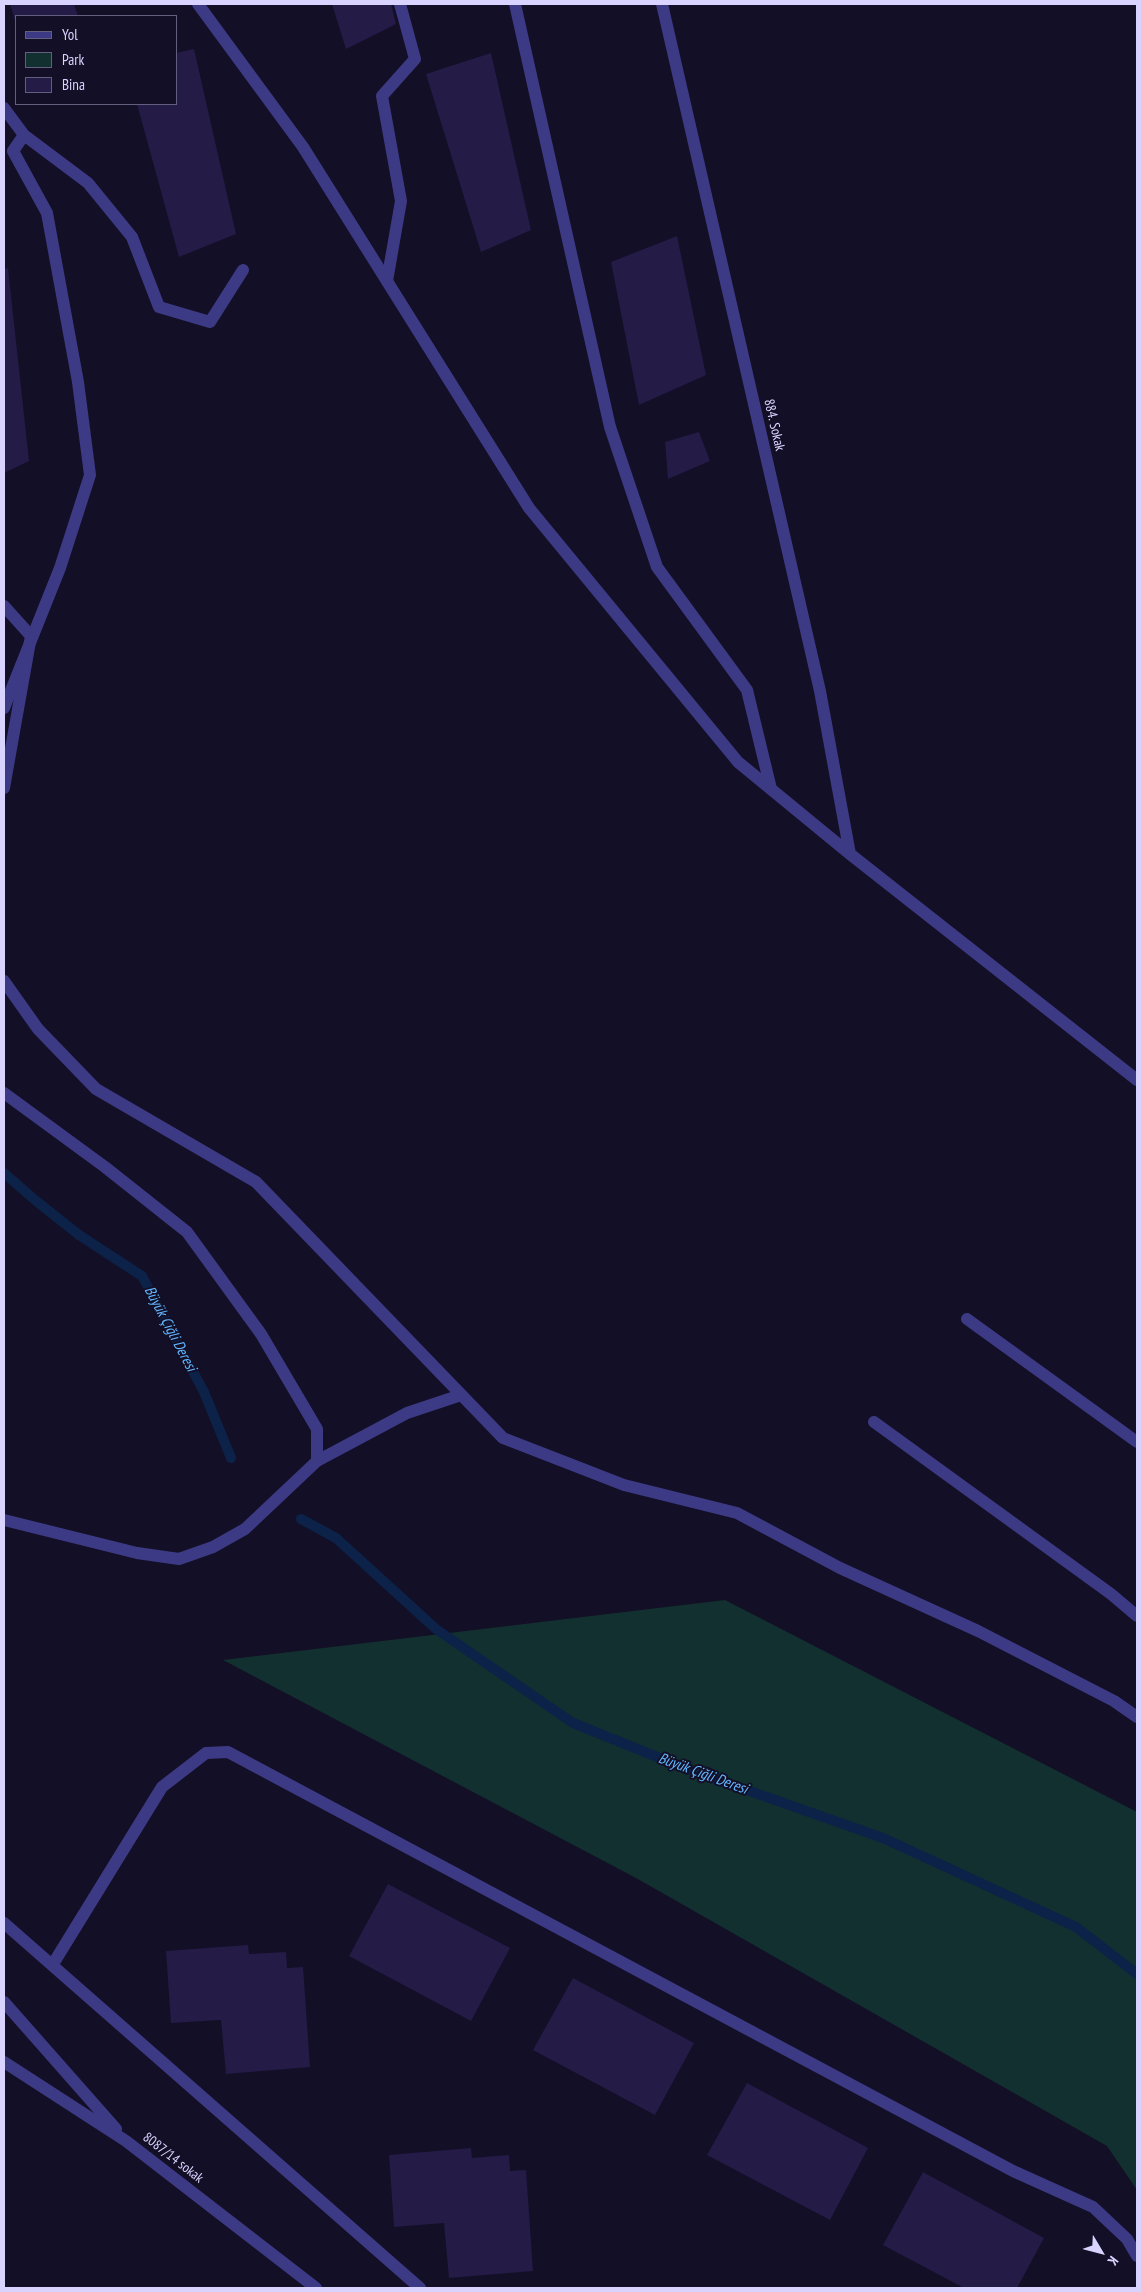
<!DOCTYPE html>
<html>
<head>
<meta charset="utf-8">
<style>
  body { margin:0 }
  #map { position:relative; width:1141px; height:2292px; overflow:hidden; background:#130f26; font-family:"PT Sans Narrow",sans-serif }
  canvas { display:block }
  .frame { position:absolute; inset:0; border:5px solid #d9d4ff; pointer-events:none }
  .legend { position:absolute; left:15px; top:15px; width:162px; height:90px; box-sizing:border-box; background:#130f26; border:1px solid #625e7d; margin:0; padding:6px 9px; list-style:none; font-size:15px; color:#d9d4ff }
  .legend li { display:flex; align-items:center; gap:10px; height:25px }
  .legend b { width:25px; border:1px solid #625e7d }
  .north { position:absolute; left:1076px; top:2227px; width:50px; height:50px; -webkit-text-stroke:4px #130f26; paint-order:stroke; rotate:127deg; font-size:14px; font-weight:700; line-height:20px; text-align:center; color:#d9d4ff }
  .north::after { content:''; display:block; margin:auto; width:18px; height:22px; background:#d9d4ff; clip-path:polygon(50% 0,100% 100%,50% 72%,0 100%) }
</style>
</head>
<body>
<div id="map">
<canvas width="1141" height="2292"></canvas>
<div class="frame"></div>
<ul class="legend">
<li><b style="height:6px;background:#3d3a85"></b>Yol</li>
<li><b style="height:14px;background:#12302f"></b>Park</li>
<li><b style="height:14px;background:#241b47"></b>Bina</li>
</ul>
<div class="north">K</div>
</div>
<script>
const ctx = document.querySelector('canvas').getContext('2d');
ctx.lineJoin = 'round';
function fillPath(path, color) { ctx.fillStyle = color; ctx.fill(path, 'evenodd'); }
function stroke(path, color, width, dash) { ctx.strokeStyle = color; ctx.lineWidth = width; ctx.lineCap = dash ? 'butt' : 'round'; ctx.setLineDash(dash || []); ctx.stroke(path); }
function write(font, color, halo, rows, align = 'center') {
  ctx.font = font + ' "PT Sans Narrow",sans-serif'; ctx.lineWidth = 4; ctx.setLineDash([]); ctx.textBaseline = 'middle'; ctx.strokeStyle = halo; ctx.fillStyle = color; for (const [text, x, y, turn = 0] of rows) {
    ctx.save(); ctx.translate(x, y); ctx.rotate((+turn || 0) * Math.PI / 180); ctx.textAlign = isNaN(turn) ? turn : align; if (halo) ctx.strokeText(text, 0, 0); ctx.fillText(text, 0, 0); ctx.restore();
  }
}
fillPath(new Path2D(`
  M 725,1600 L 1137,1812 L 1137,2190 L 1107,2146 L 636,1878 L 223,1660 Z`), '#12302f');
stroke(new Path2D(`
  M 4,1173 L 35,1200 L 79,1235 L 142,1276 L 204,1392 L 231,1458
  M 301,1519 L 336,1538 L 436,1629 L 573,1723 L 687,1769 L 883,1838 L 1076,1927 L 1137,1974`), '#0c2248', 10);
fillPath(new Path2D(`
  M 10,4 L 74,4 L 78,16 L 16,16 L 16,24 Z
  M 332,4 L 391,4 L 396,24 L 346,49 Z
  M 194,49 L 236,234 L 179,257 L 137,104 L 176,104 L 176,53 Z
  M 491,53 L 531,230 L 481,252 L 426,74 Z
  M 677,236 L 706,375 L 639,405 L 611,262 Z
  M 8,268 L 29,461 L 4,473 L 4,269 Z
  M 699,432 L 710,461 L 668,479 L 665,442 Z
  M 388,1884 L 510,1948 L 471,2021 L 349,1956 Z
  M 248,1945 L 249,1954 L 286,1952 L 287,1968 L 303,1967 L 310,2067 L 226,2074 L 221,2020 L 171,2023 L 166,1951 Z
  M 573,1978 L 694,2043 L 655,2115 L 533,2050 Z
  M 747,2083 L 868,2148 L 830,2220 L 707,2155 Z
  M 471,2148 L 472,2158 L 509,2155 L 510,2171 L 526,2170 L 533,2271 L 449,2278 L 444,2223 L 394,2227 L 389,2155 Z
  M 923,2172 L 1044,2238 L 1017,2288 L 964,2288 L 883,2245 Z`), '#241b47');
stroke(new Path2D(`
  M 515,4 L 610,427 L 657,567 L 747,690 L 771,789
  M 4,108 L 24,135 L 88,183 L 132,237 L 159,307 L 210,322 L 243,270
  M 387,281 L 401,201 L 382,96 L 415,59 L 400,4
  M 4,708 L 60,568 L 90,475 L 78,382 L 47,213 L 13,151 L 24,135`), '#3d3a85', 12);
stroke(new Path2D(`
  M 198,4 L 303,147 L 529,508 L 738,762 L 850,854 L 1137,1080
  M 662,4 L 820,691 L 850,854
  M 4,606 L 31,636 L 4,788
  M 4,981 L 38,1029 L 96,1089 L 256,1182 L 503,1438 L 624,1485 L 737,1513 L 840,1568 L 978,1631 L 1114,1701 L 1137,1717
  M 4,1093 L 105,1167 L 187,1232 L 261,1334 L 317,1429 L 317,1461 L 245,1529 L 213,1547 L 179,1559 L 137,1553 L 4,1520
  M 967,1319 L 1137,1442
  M 874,1422 L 1111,1594 L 1137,1616
  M 317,1461 L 407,1413 L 461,1395
  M 4,1923 L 420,2288
  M 53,1964 L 162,1787 L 206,1753 L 228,1752 L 1013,2171 L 1093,2207 L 1127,2239 L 1137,2256
  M 4,2002 L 116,2129
  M 4,2062 L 126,2141 L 316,2288`), '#3d3a85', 12);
write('14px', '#d9d4ff', '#130f26', [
  ["884. Sokak",774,425,77],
  ["8087/14 sokak",173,2158,38]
]);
write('italic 15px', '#62b6ff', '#130f26', [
  ["Büyük Çiğli Deresi",170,1329,62],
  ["Büyük Çiğli Deresi",703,1774,20]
]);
</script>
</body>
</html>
